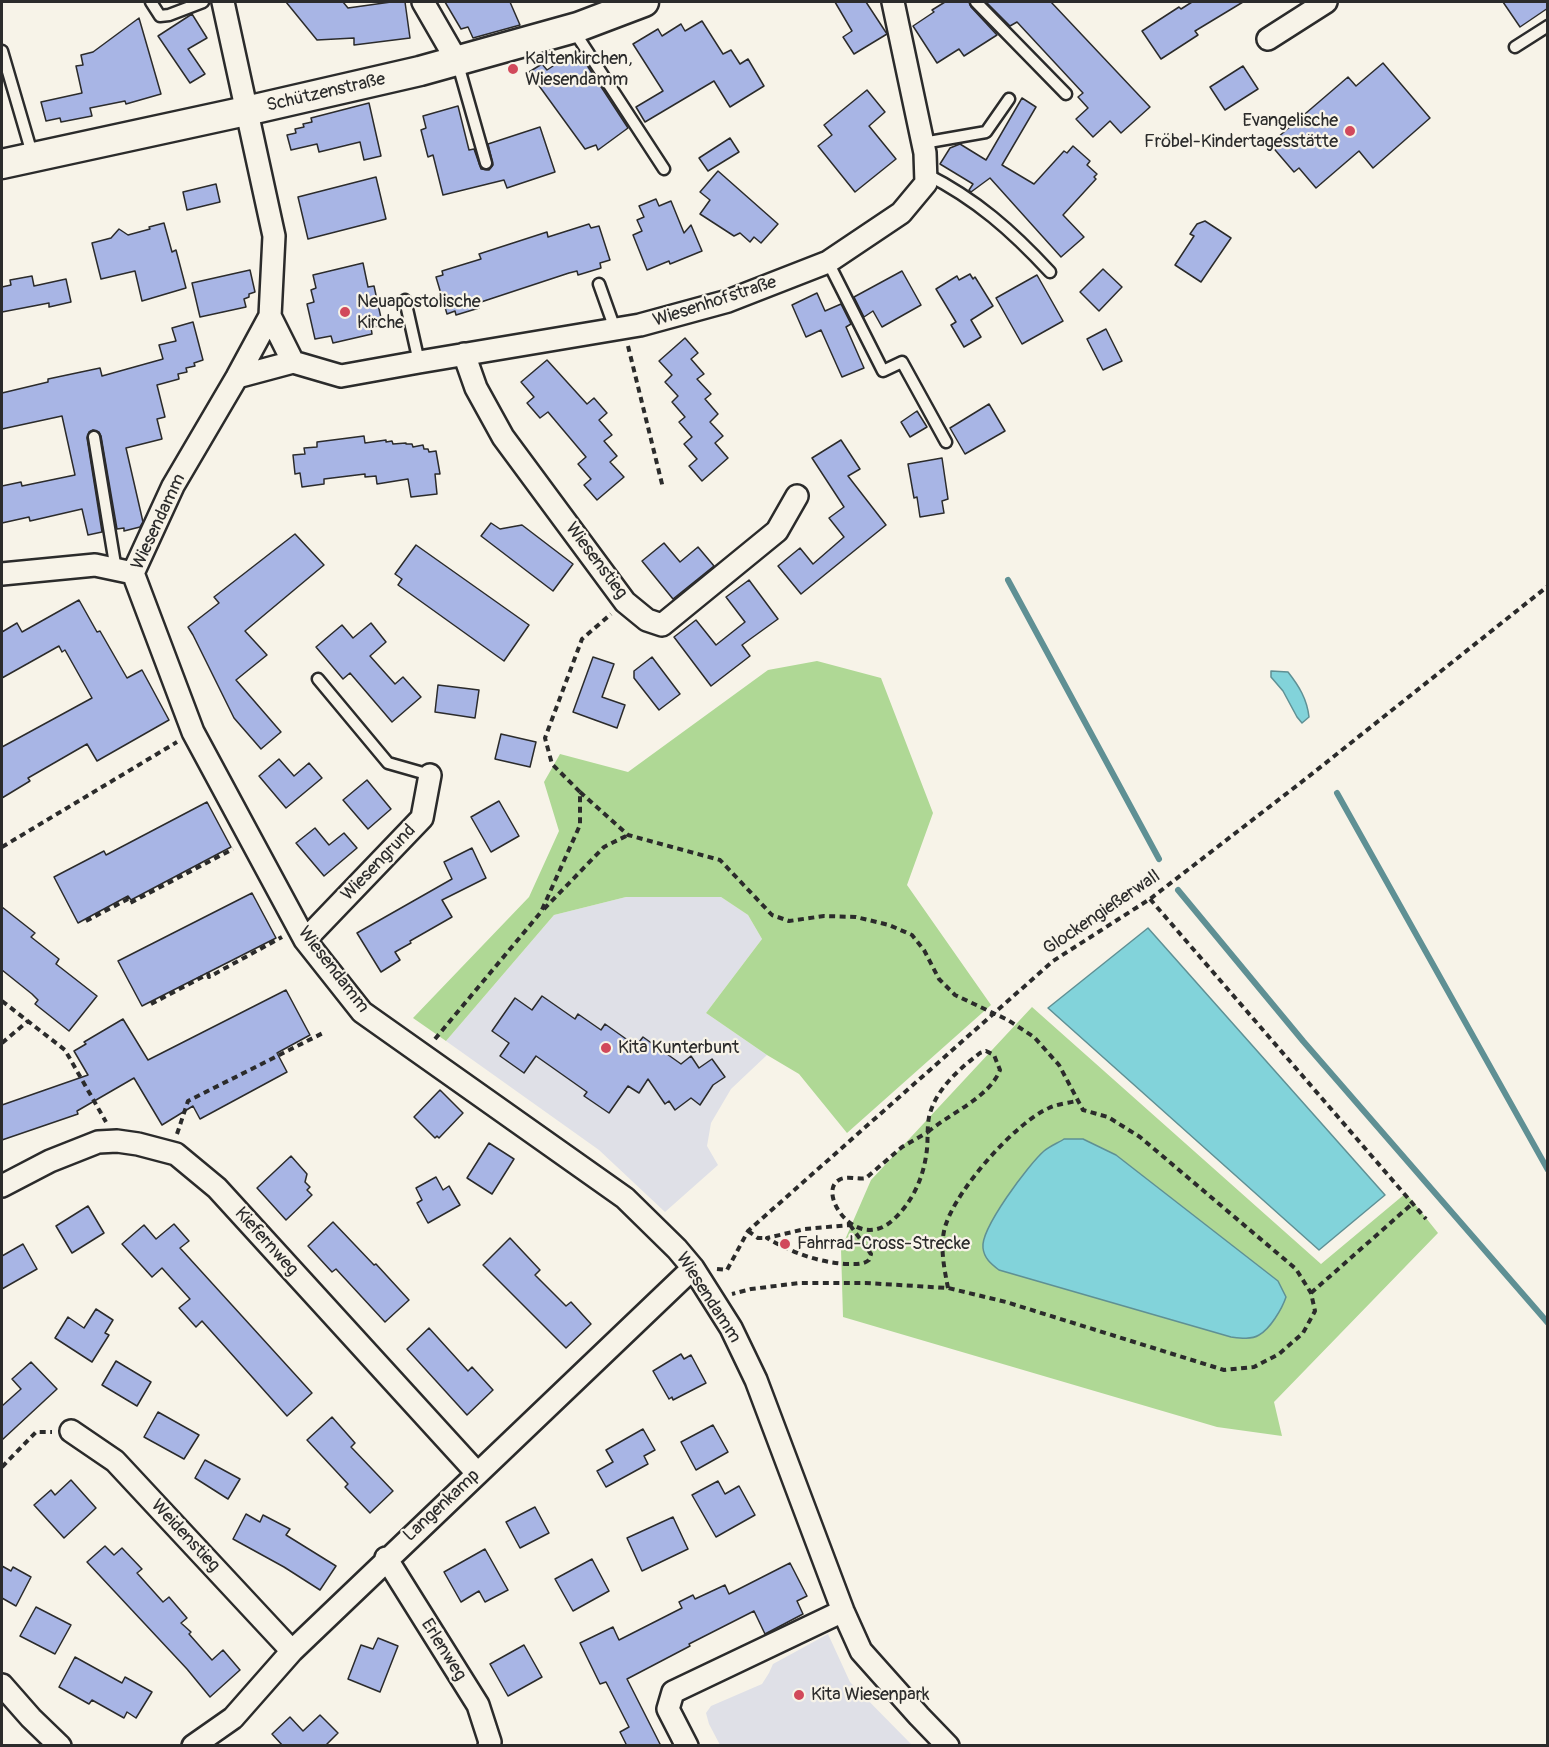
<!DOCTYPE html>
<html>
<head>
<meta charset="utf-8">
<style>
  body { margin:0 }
  #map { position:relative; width:1549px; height:1747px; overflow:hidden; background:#f7f3e8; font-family:Pangolin,sans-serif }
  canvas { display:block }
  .frame { position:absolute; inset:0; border:3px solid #2b2b2b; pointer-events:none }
</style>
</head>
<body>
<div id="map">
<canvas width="1549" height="1747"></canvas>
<div class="frame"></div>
</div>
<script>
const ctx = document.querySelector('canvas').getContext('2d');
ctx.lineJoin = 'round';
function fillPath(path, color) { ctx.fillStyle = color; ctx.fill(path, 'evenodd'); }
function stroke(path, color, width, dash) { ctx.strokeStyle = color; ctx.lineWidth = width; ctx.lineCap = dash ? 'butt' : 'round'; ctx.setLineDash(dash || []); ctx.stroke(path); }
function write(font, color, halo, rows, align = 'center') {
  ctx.font = font + ' Pangolin,sans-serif'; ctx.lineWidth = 4.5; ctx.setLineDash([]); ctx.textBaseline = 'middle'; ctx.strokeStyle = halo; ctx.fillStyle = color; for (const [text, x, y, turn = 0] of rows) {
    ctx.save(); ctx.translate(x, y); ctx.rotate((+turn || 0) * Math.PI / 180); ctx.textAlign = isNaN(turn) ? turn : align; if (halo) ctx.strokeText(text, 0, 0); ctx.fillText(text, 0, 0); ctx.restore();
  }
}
fillPath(new Path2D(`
  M 626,897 L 721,897 L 748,915 L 762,939 L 706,1013 L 767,1055 L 731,1089 L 711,1123 L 707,1146 L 718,1165 L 665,1212 L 599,1150 L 446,1041 L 554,915 Z
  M 828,1634 L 850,1682 L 912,1745 L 720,1745 L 709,1724 L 706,1713 L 711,1706 L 762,1684 L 769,1673 L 773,1664 Z`), '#dfe0e7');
fillPath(new Path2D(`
  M 817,661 L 881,678 L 933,813 L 907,885 L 991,1005 L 847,1133 L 799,1074 L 767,1055 L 706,1013 L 762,939 L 748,915 L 721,897 L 626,897 L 554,915 L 446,1041 L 413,1018 L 529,897 L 559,831 L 544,782 L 560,754 L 628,772 L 768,670 Z
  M 1032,1007 L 1321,1264 L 1406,1193 L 1438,1233 L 1274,1402 L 1282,1436 L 1217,1427 L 843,1317 L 841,1249 L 871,1180 ZM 1083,1139 L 1116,1155 L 1278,1281 Z`), '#afd895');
const water = new Path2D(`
  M 1271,671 L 1288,672 C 1299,686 1307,699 1309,717 L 1302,723 L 1297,717 L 1283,691 L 1271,677 Z
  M 1148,928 L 1385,1195 L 1319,1250 L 1048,1008 Z
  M 1064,1139 L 1083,1139 L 1116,1155 L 1278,1281 L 1286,1297 C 1282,1309 1270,1329 1259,1335 C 1251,1340 1239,1338 1231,1337 L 999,1270 C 991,1264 984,1258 983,1248 C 980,1229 1029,1164 1044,1151 C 1050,1146 1058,1143 1064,1139 Z`);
fillPath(water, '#82d3da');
stroke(water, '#5f9094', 1.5);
stroke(new Path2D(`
  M 1008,580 L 1159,859
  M 1337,793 L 1548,1170
  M 1178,890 L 1303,1041 L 1548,1323`), '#5f9094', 6);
const building = new Path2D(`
  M 286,2 L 343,2 L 348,8 L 391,2 L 405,2 L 410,38 L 354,45 L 354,38 L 317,40 Z
  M 445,2 L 510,2 L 520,25 L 473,38 L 468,27 L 461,29 Z
  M 835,2 L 866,2 L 887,34 L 854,54 L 843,37 L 852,31 Z
  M 945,2 L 969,2 L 971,7 L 997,35 L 964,56 L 959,49 L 937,63 L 913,26 L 934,12 L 932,10 Z
  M 986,2 L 1051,2 L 1150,107 L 1121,133 L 1110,121 L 1093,137 L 1076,119 L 1088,108 L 1078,97 L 1083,93 L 1017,22 L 1010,26 Z
  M 1192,2 L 1243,2 L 1195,31 L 1198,35 L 1161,59 L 1142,31 L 1179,7 L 1181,9 Z
  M 1503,2 L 1548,2 L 1548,8 L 1520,27 Z
  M 192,14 L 207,38 L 188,49 L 205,74 L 190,83 L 158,36 Z
  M 139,18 L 161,94 L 126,104 L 125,101 L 90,108 L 92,116 L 61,122 L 60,118 L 46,121 L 41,102 L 82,93 L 76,66 L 83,65 L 81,55 L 93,52 Z
  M 702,21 L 723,54 L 731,50 L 740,64 L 748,59 L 764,86 L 730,107 L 714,81 L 645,122 L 636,107 L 663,91 L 633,44 L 658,29 L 662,36 L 681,24 L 685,31 Z
  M 577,50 L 628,128 L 598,150 L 596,145 L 585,149 L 529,72 L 542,64 L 547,70 Z
  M 1383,63 L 1430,118 L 1373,168 L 1359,151 L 1316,188 L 1299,168 L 1294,172 L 1270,144 L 1348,77 L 1356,86 Z
  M 1243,66 L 1258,89 L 1225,110 L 1210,87 Z
  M 867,90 L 885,112 L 869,126 L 896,159 L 855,192 L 818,146 L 832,135 L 824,125 Z
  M 1022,98 L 1036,107 L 1002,165 L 1034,184 L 1064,151 L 1067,153 L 1073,146 L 1090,161 L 1087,165 L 1097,174 L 1094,177 L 1096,179 L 1063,215 L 1084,237 L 1061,257 L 990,178 L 971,192 L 969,190 L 973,184 L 940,164 L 950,148 L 960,144 L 986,160 Z
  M 369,103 L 381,156 L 364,160 L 360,142 L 319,152 L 317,144 L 291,150 L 287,135 L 296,133 L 295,129 L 304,127 L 303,124 L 312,122 L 311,118 Z
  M 458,106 L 469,150 L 474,149 L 481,169 L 489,170 L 493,165 L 488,144 L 540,127 L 555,172 L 507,188 L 504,180 L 443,195 L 433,155 L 428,157 L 421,130 L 426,128 L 423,116 Z
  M 730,138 L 739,152 L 708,171 L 699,158 Z
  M 718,171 L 778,224 L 761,243 L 754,237 L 750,242 L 740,233 L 734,236 L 700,214 L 710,200 L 700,192 Z
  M 376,177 L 386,219 L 308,239 L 298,197 Z
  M 216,184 L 220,202 L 187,210 L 183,192 Z
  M 656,199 L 659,206 L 671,201 L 684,233 L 691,225 L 702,251 L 670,264 L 669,261 L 647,270 L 633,235 L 642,231 L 637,220 L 644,217 L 639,206 Z
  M 1205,221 L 1231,238 L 1201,282 L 1175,265 L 1194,236 L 1190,234 L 1197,224 Z
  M 164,223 L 172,252 L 176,250 L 186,288 L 142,301 L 135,271 L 101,279 L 92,243 L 111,238 L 119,229 L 128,235 L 150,229 L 149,227 Z
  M 589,224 L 591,228 L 599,226 L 610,260 L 600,263 L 601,268 L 578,275 L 577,271 L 569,273 L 478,303 L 479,308 L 456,315 L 455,311 L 447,314 L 436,277 L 443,275 L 442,271 L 481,259 L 479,254 L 547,232 L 548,237 Z
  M 363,263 L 368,287 L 374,286 L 381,318 L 377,319 L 379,326 L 371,327 L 372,334 L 333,343 L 331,336 L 315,339 L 307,304 L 314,302 L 311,290 L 316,288 L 313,275 Z
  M 1103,269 L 1122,287 L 1099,311 L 1080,292 Z
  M 250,270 L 255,292 L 249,294 L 249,297 L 244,299 L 246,307 L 200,317 L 192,283 Z
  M 902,271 L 921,305 L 882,327 L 873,311 L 864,317 L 854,297 Z
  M 970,274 L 973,279 L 975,277 L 993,306 L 971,320 L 981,337 L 964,347 L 951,325 L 956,322 L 936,289 L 957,276 L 959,280 Z
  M 1037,275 L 1063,321 L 1022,344 L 996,298 Z
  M 32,276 L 34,286 L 66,279 L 71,302 L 49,307 L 49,303 L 2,312 L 2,287 L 11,285 L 10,280 Z
  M 817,293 L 825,311 L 841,304 L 851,324 L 846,327 L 864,368 L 842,377 L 821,330 L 806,337 L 792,305 Z
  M 193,322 L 203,360 L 194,363 L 195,366 L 186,368 L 187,372 L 178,374 L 179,379 L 157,385 L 165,417 L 157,419 L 162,439 L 126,448 L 143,522 L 140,527 L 124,531 L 124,528 L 117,529 L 101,436 L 99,432 L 93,430 L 89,432 L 87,438 L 102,532 L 88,535 L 82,509 L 30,521 L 29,517 L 2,523 L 2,486 L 21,482 L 22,486 L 75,475 L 62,416 L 2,429 L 2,393 L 48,382 L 48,379 L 100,368 L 102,376 L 163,359 L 159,345 L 176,341 L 172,328 Z
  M 1106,329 L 1122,361 L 1103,370 L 1087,339 Z
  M 685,338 L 698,353 L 691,359 L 704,374 L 697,379 L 711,394 L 705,399 L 718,414 L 710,422 L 723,436 L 715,443 L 728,458 L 702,481 L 689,466 L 697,459 L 684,444 L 692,437 L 679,422 L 685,417 L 672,402 L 678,396 L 665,382 L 672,375 L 659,361 Z
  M 547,360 L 587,404 L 594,398 L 607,413 L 599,420 L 612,435 L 604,441 L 617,456 L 610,462 L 624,477 L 597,500 L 584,485 L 591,479 L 578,464 L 586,457 L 548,412 L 540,418 L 527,403 L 534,397 L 521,382 Z
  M 989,404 L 1005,431 L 965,454 L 950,428 Z
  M 917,411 L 927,427 L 910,437 L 901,422 Z
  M 364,436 L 365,443 L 386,440 L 386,442 L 392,441 L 393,444 L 406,443 L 406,444 L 412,444 L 413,447 L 423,445 L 424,449 L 428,449 L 429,452 L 436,451 L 440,474 L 435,474 L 437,494 L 411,497 L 408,479 L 377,484 L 376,476 L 365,477 L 365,474 L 324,479 L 324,484 L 302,487 L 300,473 L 295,474 L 293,455 L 305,454 L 304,448 L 317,447 L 317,442 Z
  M 841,440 L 860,469 L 848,476 L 886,525 L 801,594 L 778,566 L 800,548 L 813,564 L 844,537 L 829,518 L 844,507 L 812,458 Z
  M 942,458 L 948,499 L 942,501 L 944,513 L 920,517 L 917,497 L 914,498 L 908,464 Z
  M 491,523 L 500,529 L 522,525 L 573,564 L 553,591 L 481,536 Z
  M 295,534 L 324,565 L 245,631 L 267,655 L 236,680 L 281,732 L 261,749 L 234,718 L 193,635 L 188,627 L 219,603 L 214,597 Z
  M 664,543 L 680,562 L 698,547 L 714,566 L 673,599 L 642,561 Z
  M 416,545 L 529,625 L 504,661 L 398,585 L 402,579 L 395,574 Z
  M 749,580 L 778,619 L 742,645 L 750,656 L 711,686 L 674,637 L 696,620 L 716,645 L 745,622 L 726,597 Z
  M 79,600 L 97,632 L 100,631 L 127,678 L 142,670 L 169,720 L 97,761 L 87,744 L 28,778 L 30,781 L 2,798 L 2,747 L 92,698 L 65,650 L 62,652 L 59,646 L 2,678 L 2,632 L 17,623 L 22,632 Z
  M 371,623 L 386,642 L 370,656 L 395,684 L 403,677 L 421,697 L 392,722 L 350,673 L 343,679 L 316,647 L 342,625 L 353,638 Z
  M 593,657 L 614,664 L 602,697 L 625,705 L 617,728 L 573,712 Z
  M 652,657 L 680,694 L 659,710 L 634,678 L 634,671 Z
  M 438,685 L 479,690 L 475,718 L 435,712 Z
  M 501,734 L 536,742 L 530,767 L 495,759 Z
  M 279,759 L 294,776 L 309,763 L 322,778 L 286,808 L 259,776 Z
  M 367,780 L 391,809 L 368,829 L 343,800 Z
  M 499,801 L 519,836 L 491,852 L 471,817 Z
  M 207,802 L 231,847 L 131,900 L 128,896 L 78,923 L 54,877 L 104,851 L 106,855 Z
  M 315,828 L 329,845 L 344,833 L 357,848 L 324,876 L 296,843 Z
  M 472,848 L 486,878 L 442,900 L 452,917 L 410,941 L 411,943 L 395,952 L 400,960 L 381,972 L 357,933 L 452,879 L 444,862 Z
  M 252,893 L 276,938 L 142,1006 L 118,961 Z
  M 2,907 L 35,933 L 31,937 L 59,959 L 56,964 L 97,996 L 69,1031 L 35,1004 L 38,1000 L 32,994 L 2,970 Z
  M 286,990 L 310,1035 L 277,1053 L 287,1072 L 200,1119 L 193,1106 L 162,1125 L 134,1078 L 77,1111 L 78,1114 L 2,1140 L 2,1105 L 88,1075 L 74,1051 L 86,1044 L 84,1042 L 123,1019 L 148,1060 Z
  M 542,996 L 575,1019 L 578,1014 L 601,1030 L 605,1024 L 636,1046 L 643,1037 L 681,1064 L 691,1056 L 699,1068 L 712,1059 L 725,1077 L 713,1085 L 700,1105 L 691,1098 L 675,1110 L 669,1101 L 665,1104 L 648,1079 L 639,1093 L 628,1086 L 609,1113 L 584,1096 L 587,1092 L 536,1056 L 524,1073 L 500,1056 L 509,1043 L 492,1031 L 515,998 L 532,1010 Z
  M 440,1090 L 463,1113 L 439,1138 L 437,1136 L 435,1138 L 414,1117 Z
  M 489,1143 L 514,1159 L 492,1194 L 467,1178 Z
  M 291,1156 L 307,1174 L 305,1182 L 310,1187 L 307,1190 L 312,1195 L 286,1220 L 257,1188 Z
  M 436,1177 L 443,1190 L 449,1186 L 460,1205 L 428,1223 L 417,1203 L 422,1200 L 416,1188 Z
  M 88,1206 L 104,1233 L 72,1253 L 56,1226 Z
  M 333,1222 L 374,1265 L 376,1264 L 409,1300 L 385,1322 L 336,1269 L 332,1272 L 308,1246 Z
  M 174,1224 L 189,1241 L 180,1248 L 312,1393 L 287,1416 L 202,1321 L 196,1327 L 179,1308 L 190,1299 L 162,1268 L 152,1277 L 122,1244 L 144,1225 L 156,1239 Z
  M 510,1238 L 540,1270 L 535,1275 L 566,1306 L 571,1302 L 591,1324 L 566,1348 L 483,1265 Z
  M 23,1244 L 37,1269 L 2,1289 L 2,1256 Z
  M 96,1309 L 113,1320 L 105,1333 L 109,1335 L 92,1362 L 55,1338 L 68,1317 L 84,1328 Z
  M 429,1328 L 468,1371 L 472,1367 L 493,1390 L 467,1415 L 407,1349 Z
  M 681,1354 L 684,1359 L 691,1355 L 706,1383 L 673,1400 L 672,1397 L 669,1399 L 653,1371 Z
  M 116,1361 L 151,1382 L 137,1406 L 102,1385 Z
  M 31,1362 L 57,1389 L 2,1440 L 2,1406 L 21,1389 L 12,1379 Z
  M 158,1412 L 199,1435 L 184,1459 L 144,1437 Z
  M 332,1417 L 355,1443 L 351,1447 L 393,1491 L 370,1513 L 345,1487 L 348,1484 L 307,1440 Z
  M 713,1425 L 728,1452 L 696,1470 L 681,1442 Z
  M 643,1429 L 655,1450 L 644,1456 L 648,1464 L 606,1487 L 597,1471 L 613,1462 L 606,1450 Z
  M 205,1460 L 240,1479 L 228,1499 L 195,1478 Z
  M 71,1480 L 96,1508 L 64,1538 L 34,1505 L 51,1490 L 55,1495 Z
  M 718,1481 L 725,1494 L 739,1486 L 755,1515 L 716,1537 L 692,1495 Z
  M 535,1507 L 549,1533 L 520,1548 L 506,1522 Z
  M 246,1514 L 260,1522 L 263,1515 L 290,1529 L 286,1535 L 336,1566 L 320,1590 L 284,1567 L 233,1539 Z
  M 673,1517 L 688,1549 L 642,1571 L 627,1538 Z
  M 105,1546 L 114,1555 L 122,1548 L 142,1569 L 137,1573 L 163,1602 L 169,1597 L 187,1618 L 181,1623 L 191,1632 L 189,1634 L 212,1660 L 223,1650 L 240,1670 L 210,1697 L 187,1669 L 87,1562 Z
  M 485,1549 L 508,1590 L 485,1602 L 479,1591 L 461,1602 L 444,1572 Z
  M 592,1559 L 609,1591 L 573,1611 L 555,1579 Z
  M 790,1563 L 807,1596 L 797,1601 L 803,1614 L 765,1634 L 754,1611 L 689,1644 L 690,1646 L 627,1679 L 661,1746 L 627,1746 L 620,1732 L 629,1727 L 606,1682 L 600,1684 L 580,1643 L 613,1627 L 619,1640 L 682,1608 L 679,1602 L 693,1595 L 695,1599 L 725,1585 L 729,1594 Z
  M 2,1566 L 11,1571 L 13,1567 L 31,1577 L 16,1606 L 2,1598 Z
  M 36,1607 L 71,1625 L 55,1654 L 20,1636 Z
  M 378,1638 L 398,1646 L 380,1692 L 348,1679 L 361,1645 L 373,1649 Z
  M 524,1645 L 542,1677 L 508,1696 L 490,1664 Z
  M 75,1657 L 122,1683 L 125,1677 L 152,1692 L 136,1718 L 127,1712 L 124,1718 L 92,1700 L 89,1704 L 59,1687 Z
  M 320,1715 L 338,1733 L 325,1746 L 283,1746 L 272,1734 L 290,1717 L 303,1731 Z`);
fillPath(building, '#a8b5e5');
stroke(building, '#2b2b2b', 1.5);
const lane = new Path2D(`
  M 151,2 L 160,16 L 169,15 L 203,2
  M 976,2 L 1066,94
  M 574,31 L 664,169
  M 1515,47 L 1548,26
  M 2,51 L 33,157
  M 457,61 L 486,163
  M 923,143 L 986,132 L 1009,99
  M 926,174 C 976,199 1012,231 1050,272
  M 828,262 L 883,371 L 902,362 L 946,442
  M 599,284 L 615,329
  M 405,300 L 419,362
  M 94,437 L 116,570
  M 318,679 L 388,763 L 430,775`);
const street = new Path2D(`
  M 223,2 L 274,236 L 270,316 L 237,377 L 173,486 L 133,573 L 193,732 L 305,940 L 362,1012 L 625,1198 L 677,1249 L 693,1268 L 731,1328 L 756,1380 L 843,1611 L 861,1651 L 919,1716 L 948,1746
  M 423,2 L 457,61
  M 1268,39 L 1326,2
  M 270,316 L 293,362
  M 464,354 L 476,388 L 503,437 L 625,602 L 647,620 L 662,625 L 777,531 L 797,496
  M 237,377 L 293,362 L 341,376 L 419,362 L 640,325 L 728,301 L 828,262 L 901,213 L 926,183 L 925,153 L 893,2
  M 2,574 L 95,565 L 133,573
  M 305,940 L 422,818 L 430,775
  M 2,1186 L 50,1161 L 98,1142 L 117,1141 L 138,1144 L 176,1154 L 217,1188 L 477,1473
  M 71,1431 L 115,1461 L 292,1651
  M 386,1558 L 478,1705 L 490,1742 L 489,1746
  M 2,1685 L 31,1718 L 60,1746
  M 193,1746 L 233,1718 L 292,1651 L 693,1268
  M 687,1746 L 668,1709 L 673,1692 L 843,1611`);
const secondary = new Path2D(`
  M 2,164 L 246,111 L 420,71 L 578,27 L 644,2`);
stroke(lane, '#2b2b2b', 15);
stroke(street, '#2b2b2b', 26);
stroke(secondary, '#2b2b2b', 33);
stroke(new Path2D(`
  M 628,346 L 663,488
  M 580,792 L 628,835 L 720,860 L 772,915 L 789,921 L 824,916 L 856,917 L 889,925 L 912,935 L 924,950 L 939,979 L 955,995 L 1008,1020 L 1034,1037 L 1059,1065 L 1083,1110 L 1108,1117 L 1140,1137 L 1296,1269 L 1311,1293 L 1315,1311 L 1303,1333 L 1279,1354 L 1254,1367 L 1224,1370 L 1006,1302 L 948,1288 L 866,1283 L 800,1283 L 751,1289 L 732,1294
  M 2,847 L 177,742
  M 1150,899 L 1426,1219
  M 544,909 L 604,847 L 628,835
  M 86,921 L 128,899 L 130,903 L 233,849
  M 2,1001 L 65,1050 L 106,1122
  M 151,1004 L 208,974 L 209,977 L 282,937
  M 435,1039 L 541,912 L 580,825 L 580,792 L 552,764 L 545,738 L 582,639 L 611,614
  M 2,1043 L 28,1021
  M 928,1132 C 950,1113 989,1098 1000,1070 L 994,1055 L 986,1051 L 980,1053 C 959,1069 935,1090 929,1117 C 927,1128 928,1139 927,1149 C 924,1176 914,1200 894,1219 C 857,1255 816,1192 839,1180 C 847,1175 858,1180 866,1178 L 902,1147 L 928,1132
  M 177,1134 L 188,1101 L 325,1032
  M 850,1225 L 871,1254 L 869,1260 C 863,1265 855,1264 847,1264 C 817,1262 793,1253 767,1238 L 805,1229 Z
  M 748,1231 L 758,1238 L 767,1238
  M 717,1269 L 727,1270 L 748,1231 L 1053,961 L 1150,899 L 1308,777 L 1548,586
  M 948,1288 C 944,1267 939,1244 946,1224 C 958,1188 1015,1123 1049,1108 C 1057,1104 1068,1103 1076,1101
  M 1311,1293 L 1413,1203
  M 2,1467 L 36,1432 L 52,1432`), '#2b2b2b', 4, [6, 4.5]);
stroke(lane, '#f7f3e8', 10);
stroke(street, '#f7f3e8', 21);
stroke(secondary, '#f7f3e8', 28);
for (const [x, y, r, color] of [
  [513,69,6,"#d1495b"],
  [1350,131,6,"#d1495b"],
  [345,312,6,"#d1495b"],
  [606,1048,6,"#d1495b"],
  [785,1244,6,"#d1495b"],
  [799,1695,6,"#d1495b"]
]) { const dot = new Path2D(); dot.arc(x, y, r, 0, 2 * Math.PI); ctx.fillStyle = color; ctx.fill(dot); stroke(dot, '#f7f3e8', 2); }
write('18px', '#2b2b2b', '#f7f3e8', [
  ["Kaltenkirchen,",525,59],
  ["Wiesendamm",525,80],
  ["Evangelische",1338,121,"right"],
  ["Fröbel-Kindertagesstätte",1338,142,"right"],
  ["Neuapostolische",357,302],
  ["Kirche",357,323],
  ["Kita Kunterbunt",618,1048],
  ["Fahrrad-Cross-Strecke",797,1244],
  ["Kita Wiesenpark",811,1695]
], 'left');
write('18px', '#2b2b2b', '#f7f3e8', [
  ["Schützenstraße",326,93,-13],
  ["Wiesenhofstraße",715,302,-18],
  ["Wiesendamm",159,522,-65],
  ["Wiesenstieg",596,561,53],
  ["Wiesengrund",379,863,-46],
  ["Glockengießerwall",1102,913,-34],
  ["Wiesendamm",333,970,52],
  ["Kiefernweg",266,1242,48],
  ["Wiesendamm",708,1298,57],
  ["Langenkamp",442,1506,-43],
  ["Weidenstieg",185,1536,47],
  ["Erlenweg",443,1650,58]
]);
</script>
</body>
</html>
